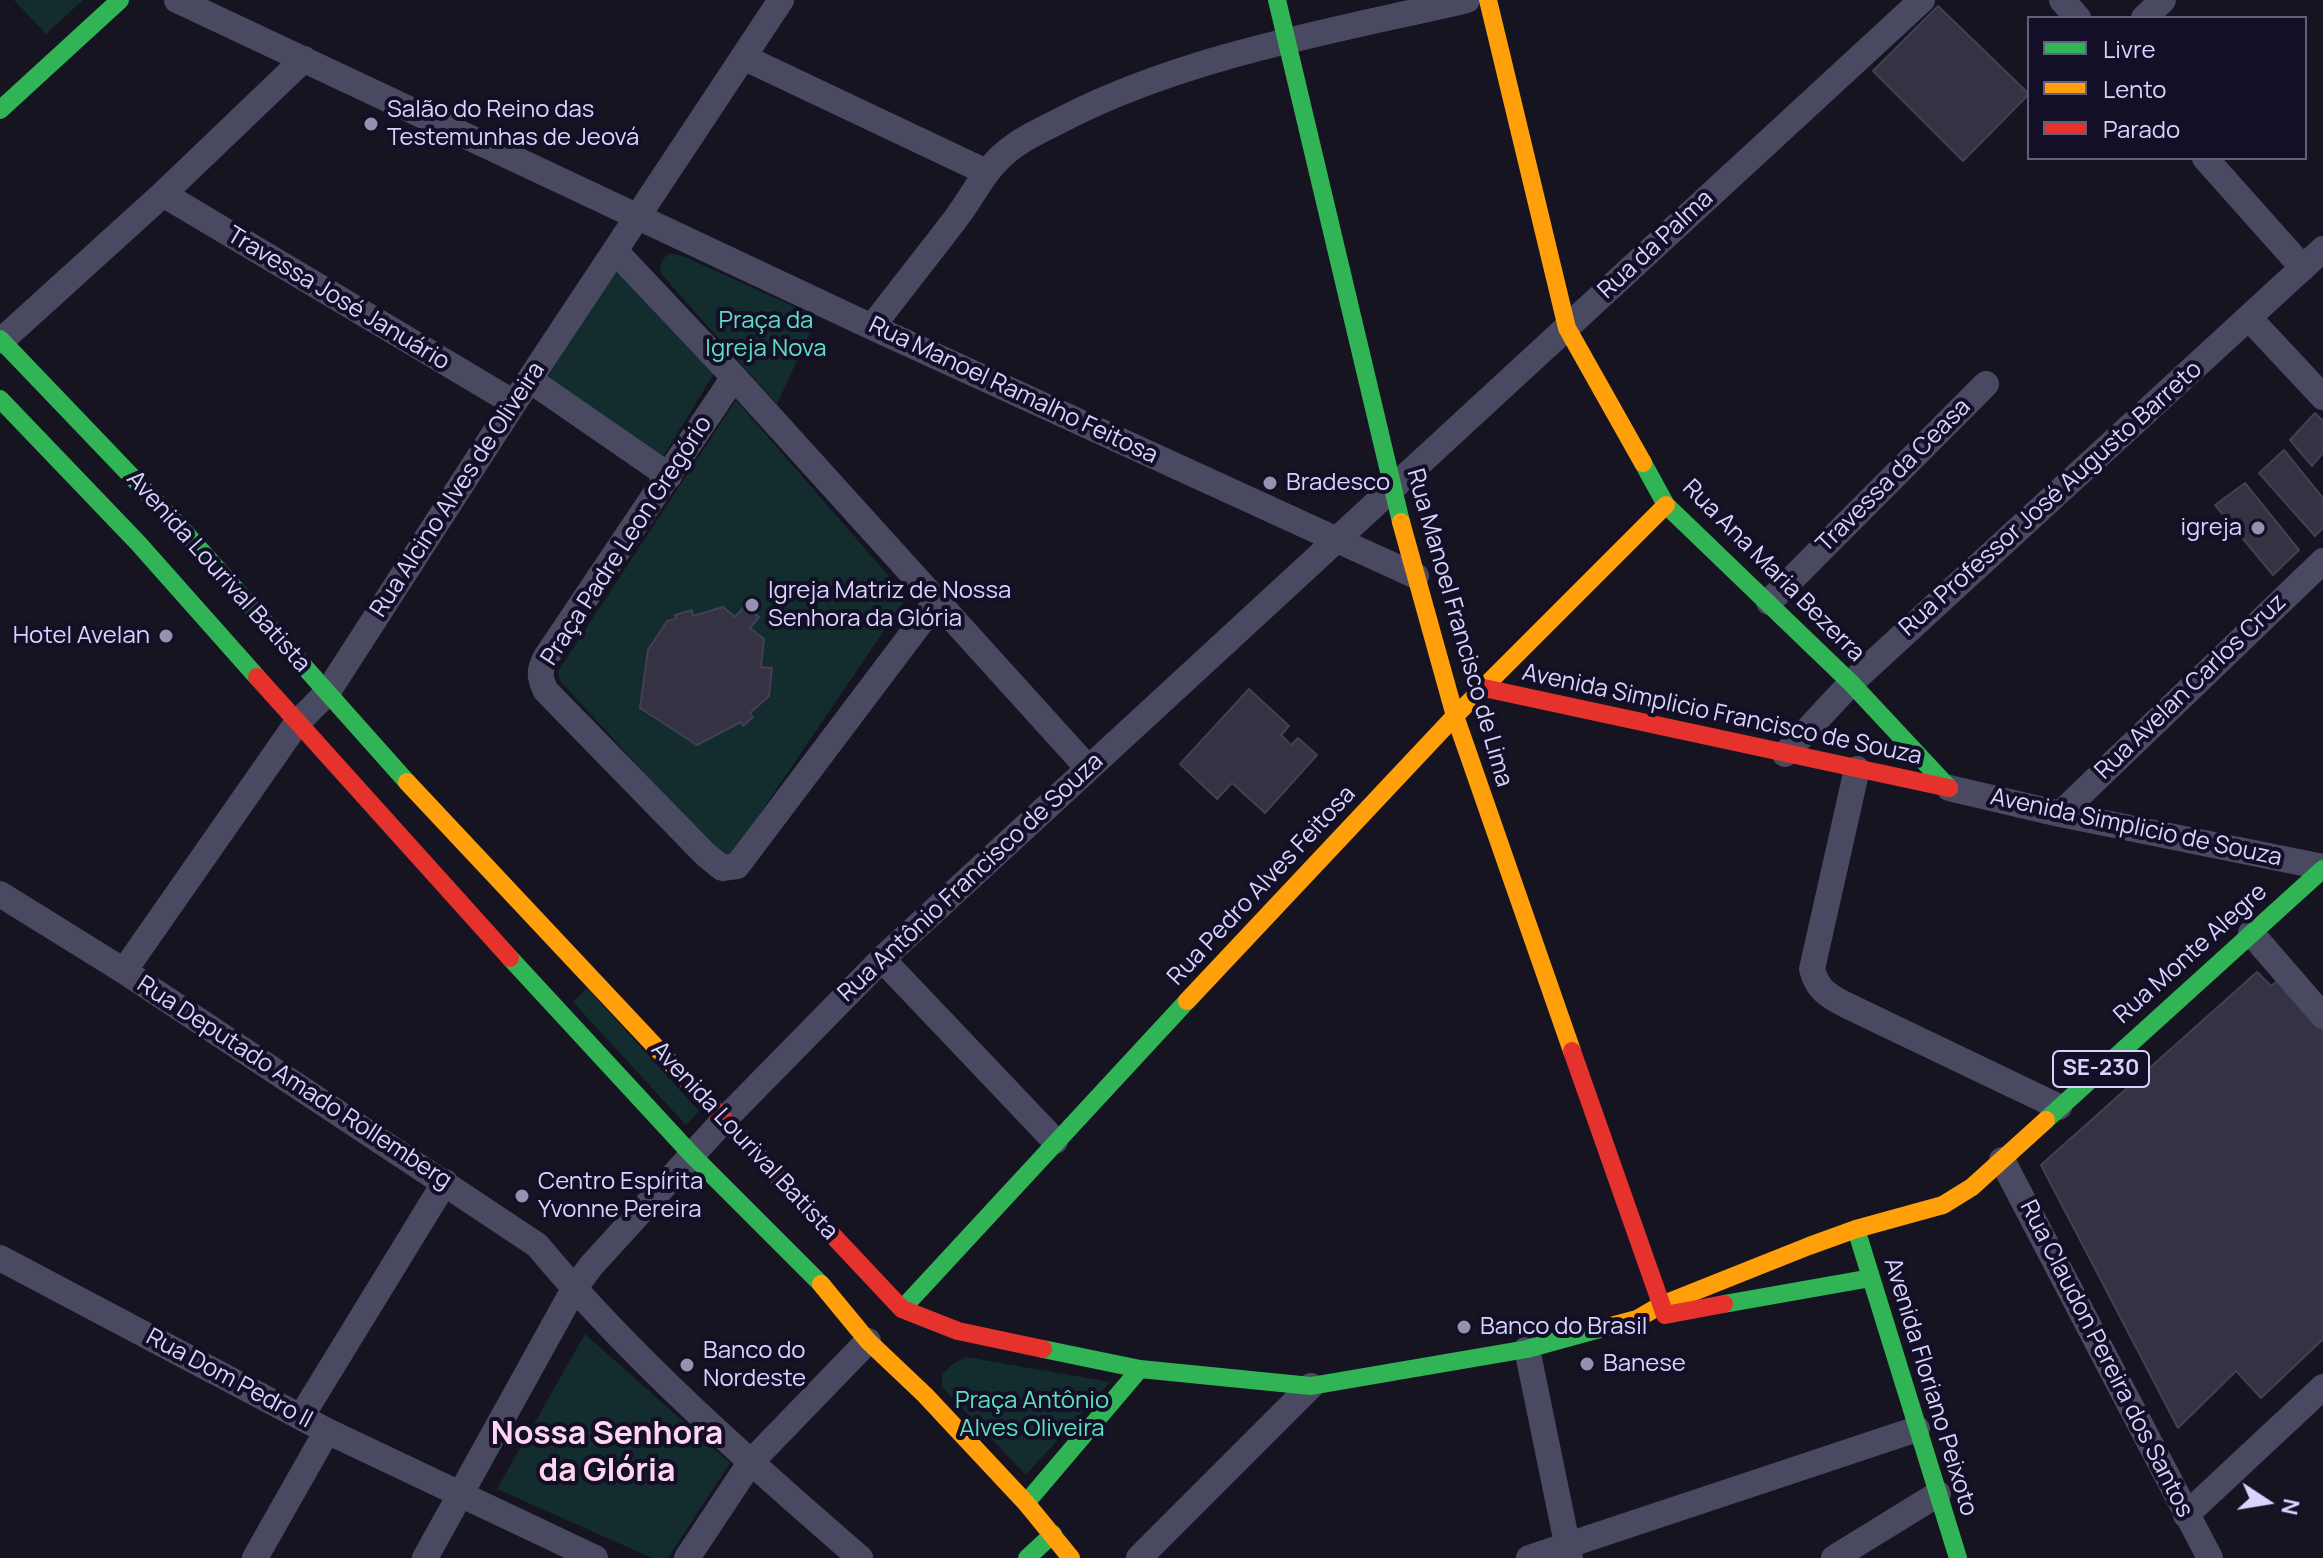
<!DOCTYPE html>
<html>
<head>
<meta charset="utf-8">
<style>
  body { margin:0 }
  #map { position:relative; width:2323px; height:1558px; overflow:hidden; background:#161421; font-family:Manrope,sans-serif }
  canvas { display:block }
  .legend { position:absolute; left:2027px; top:16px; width:280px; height:144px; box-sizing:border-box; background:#130f26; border:2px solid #625e7d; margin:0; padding:10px 14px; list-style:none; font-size:24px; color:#d9d4ff }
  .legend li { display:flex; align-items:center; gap:16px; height:40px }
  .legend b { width:40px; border:2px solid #625e7d }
  .north { position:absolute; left:2227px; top:1462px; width:80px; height:80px; -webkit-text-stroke:6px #130f26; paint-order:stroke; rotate:102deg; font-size:22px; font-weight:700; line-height:32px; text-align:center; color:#d9d4ff }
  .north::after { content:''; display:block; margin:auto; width:28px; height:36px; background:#d9d4ff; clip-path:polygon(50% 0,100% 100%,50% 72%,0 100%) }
</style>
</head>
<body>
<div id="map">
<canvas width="2323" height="1558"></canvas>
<ul class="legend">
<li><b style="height:10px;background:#30b455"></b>Livre</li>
<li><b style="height:10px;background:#ff9f0a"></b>Lento</li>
<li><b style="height:10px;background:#e5322d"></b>Parado</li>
</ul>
<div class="north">N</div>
</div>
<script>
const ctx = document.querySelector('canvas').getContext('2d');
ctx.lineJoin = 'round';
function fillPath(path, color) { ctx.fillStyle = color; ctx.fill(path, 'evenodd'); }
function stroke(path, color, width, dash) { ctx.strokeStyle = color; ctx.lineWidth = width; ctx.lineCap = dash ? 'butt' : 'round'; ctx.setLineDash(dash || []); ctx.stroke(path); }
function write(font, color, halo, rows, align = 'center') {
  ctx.font = font + ' Manrope,sans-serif'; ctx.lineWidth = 8; ctx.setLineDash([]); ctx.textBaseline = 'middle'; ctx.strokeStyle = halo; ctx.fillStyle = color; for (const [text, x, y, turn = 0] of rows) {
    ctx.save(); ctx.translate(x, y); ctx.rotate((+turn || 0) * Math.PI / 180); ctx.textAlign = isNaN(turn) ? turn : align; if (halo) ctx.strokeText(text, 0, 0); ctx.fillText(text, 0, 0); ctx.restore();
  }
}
fillPath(new Path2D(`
  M 14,0 L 83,0 L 46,34 Z
  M 670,253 L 683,256 L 817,317 L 777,404 L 662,275 C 658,266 661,259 670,253 Z
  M 619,266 L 714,374 L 661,460 L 546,379 Z
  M 736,400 L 907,597 L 731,856 L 723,858 L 560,681 L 558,671 Z
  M 587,988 L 699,1111 L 686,1125 L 573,1002 Z
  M 585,1334 L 730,1463 L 668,1558 L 652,1558 L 497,1489 Z
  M 966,1357 L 1110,1382 L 1026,1475 L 942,1387 L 942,1374 L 954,1363 Z`), '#132c2d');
const building = new Path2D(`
  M 1938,6 L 2029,94 L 1963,161 L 1873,71 Z
  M 2315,413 L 2323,421 L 2323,453 L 2312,466 L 2290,440 Z
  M 2284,450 L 2323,498 L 2323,528 L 2315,536 L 2259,473 Z
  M 2245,483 L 2299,550 L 2273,575 L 2215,505 Z
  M 745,606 L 759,617 L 750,628 L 764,639 L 761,667 L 772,668 L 769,696 L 750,713 L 753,717 L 743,726 L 741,722 L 697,745 L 640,708 L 648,650 L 667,621 L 676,619 L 675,615 L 692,610 L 693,616 L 723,607 L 735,617 Z
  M 1249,689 L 1289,726 L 1281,735 L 1291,745 L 1298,738 L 1317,755 L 1265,813 L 1232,783 L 1217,799 L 1180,764 Z
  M 2257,972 L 2271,986 L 2279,980 L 2323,1027 L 2323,1339 L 2261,1398 L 2236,1371 L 2178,1428 L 2041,1165 Z`);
fillPath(building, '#343243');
stroke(building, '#433f54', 2);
stroke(new Path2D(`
  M 177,0 L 872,327 L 1416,576
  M 2062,0 L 2078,18
  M 2144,18 L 2163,0
  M 743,57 L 986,172
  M 2205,158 L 2303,268
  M 163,194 L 514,403
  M 616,252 L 734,377 L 1087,767
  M 2249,318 L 2323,397
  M 872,327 C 900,290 929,254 957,217 C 973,196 984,171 1004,154 C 1022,138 1046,128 1067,117 C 1190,55 1334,31 1467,0
  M 1,341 L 163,194 L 304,59
  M 734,377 L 546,657 C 539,670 539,678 546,691 L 705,854 L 722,868 L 737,866 L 936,602
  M 530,380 L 669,476
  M 1769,602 L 1986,384
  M 1785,754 L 1851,683 L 2323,249
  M 1857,769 L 1812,969 C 1817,989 1828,996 1846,1005 L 2059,1107
  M 1949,788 L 2060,814 L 2323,867
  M 2060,814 L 2323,561
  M 0,894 L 124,971 L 537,1245 C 632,1359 748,1461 860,1558
  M 2251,933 L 2323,1016
  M 882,959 L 1055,1141
  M 124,971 L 297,723 L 327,693 L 514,403 L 781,0
  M 2002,1160 L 2210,1558
  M 0,1258 L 327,1431 L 595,1558
  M 1527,1349 L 1570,1558
  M 301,1417 L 445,1182
  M 2186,1515 L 2323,1387
  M 255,1558 L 327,1431
  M 425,1558 L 574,1289 L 591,1266 L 724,1120 L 882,959 L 1922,0
  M 687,1558 L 750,1463 L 868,1341
  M 1139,1558 L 1311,1386
  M 1529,1558 L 1917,1429
  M 1834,1558 L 1938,1494`), '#4a4962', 26);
stroke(new Path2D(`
  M 1277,0 L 1401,522
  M 0,110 L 120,0
  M 0,339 L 180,527 L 407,782
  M 0,399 L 138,543 L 257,677
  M 1643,463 L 1666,505 L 1851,683 L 1949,788
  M 510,958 L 692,1155 L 821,1284
  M 2046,1120 L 2323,869
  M 1856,1229 L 1958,1558
  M 1724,1304 L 1871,1278
  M 902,1309 L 1187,1001
  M 1043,1349 L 1140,1369 L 1311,1386 L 1527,1349 L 1607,1327
  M 1026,1503 L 1140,1369
  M 1027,1558 L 1053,1534`), '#30b455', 18);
stroke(new Path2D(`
  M 1488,0 L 1567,328 L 1643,463
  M 1401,522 L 1455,716 L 1572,1051
  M 407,782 L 698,1092
  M 1187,1001 L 1455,716 L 1666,505
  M 821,1284 L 868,1341 L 925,1395 L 1026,1503 L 1071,1558
  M 1607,1327 L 1637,1319 L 1661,1305 L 1809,1246 L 1856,1229 L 1943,1205 L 1972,1187 L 2046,1120`), '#ff9f0a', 18);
stroke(new Path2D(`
  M 257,677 L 510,958
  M 1484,688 L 1949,788
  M 1572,1051 L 1665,1315 L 1724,1304
  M 698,1092 L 902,1309 L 958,1331 L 1043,1349`), '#e5322d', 18);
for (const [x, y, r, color] of [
  [371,124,8,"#9591b1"],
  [1270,483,8,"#9591b1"],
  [2258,528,8,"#9591b1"],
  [752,605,8,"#9591b1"],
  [166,636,8,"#9591b1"],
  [522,1196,8,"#9591b1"],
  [1464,1327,8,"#9591b1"],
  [1587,1364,8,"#9591b1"],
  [687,1365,8,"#9591b1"]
]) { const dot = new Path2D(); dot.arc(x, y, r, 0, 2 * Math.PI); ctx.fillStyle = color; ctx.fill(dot); stroke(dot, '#130f26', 3); }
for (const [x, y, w] of [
  [2101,1069,96]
]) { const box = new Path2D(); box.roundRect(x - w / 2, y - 18, w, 36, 6); ctx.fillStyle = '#130f26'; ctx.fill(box); stroke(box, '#d9d4ff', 2); }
write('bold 22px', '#d9d4ff', null, [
  ["SE-230",2101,1069]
]);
write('24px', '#d9d4ff', '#130f26', [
  ["Salão do Reino das",387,110],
  ["Testemunhas de Jeová",387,138],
  ["Bradesco",1286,483],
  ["igreja",2242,528,"right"],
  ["Igreja Matriz de Nossa",768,591],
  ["Senhora da Glória",768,619],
  ["Hotel Avelan",150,636,"right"],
  ["Centro Espírita",538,1182],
  ["Yvonne Pereira",538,1210],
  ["Banco do Brasil",1480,1327],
  ["Banco do",703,1351],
  ["Nordeste",703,1379],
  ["Banese",1603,1364]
], 'left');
write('24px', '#d9d4ff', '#130f26', [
  ["Rua da Palma",1656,245,-43],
  ["Travessa José Januário",338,299,31],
  ["Rua Manoel Ramalho Feitosa",1013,391,25],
  ["Travessa da Ceasa",1894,476,-45],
  ["Rua Alcino Alves de Oliveira",458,490,-57],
  ["Rua Professor José Augusto Barreto",2051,499,-42],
  ["Praça Padre Leon Gregório",627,541,-57],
  ["Rua Ana Maria Bezerra",1773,571,45],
  ["Avenida Lourival Batista",218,572,48],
  ["Rua Manoel Francisco de Lima",1459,628,74],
  ["Rua Avelan Carlos Cruz",2191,687,-44],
  ["Avenida Simplicio Francisco de Souza",1722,715,12],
  ["Avenida Simplicio de Souza",2136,828,12],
  ["Rua Antônio Francisco de Souza",971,878,-43],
  ["Rua Pedro Alves Feitosa",1262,886,-47],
  ["Rua Monte Alegre",2191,954,-42],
  ["Rua Deputado Amado Rollemberg",294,1083,33],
  ["Avenida Lourival Batista",744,1141,47],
  ["Rua Claudon Pereira dos Santos",2106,1359,63],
  ["Rua Dom Pedro II",229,1379,28],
  ["Avenida Floriano Peixoto",1930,1387,73]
]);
write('24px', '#5fe0c0', '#130f26', [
  ["Praça da",766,321],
  ["Igreja Nova",766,349],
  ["Praça Antônio",1032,1401],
  ["Alves Oliveira",1032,1429]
]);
write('bold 32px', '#ffd6f0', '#130f26', [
  ["Nossa Senhora",607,1435],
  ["da Glória",607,1472]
]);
</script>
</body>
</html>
